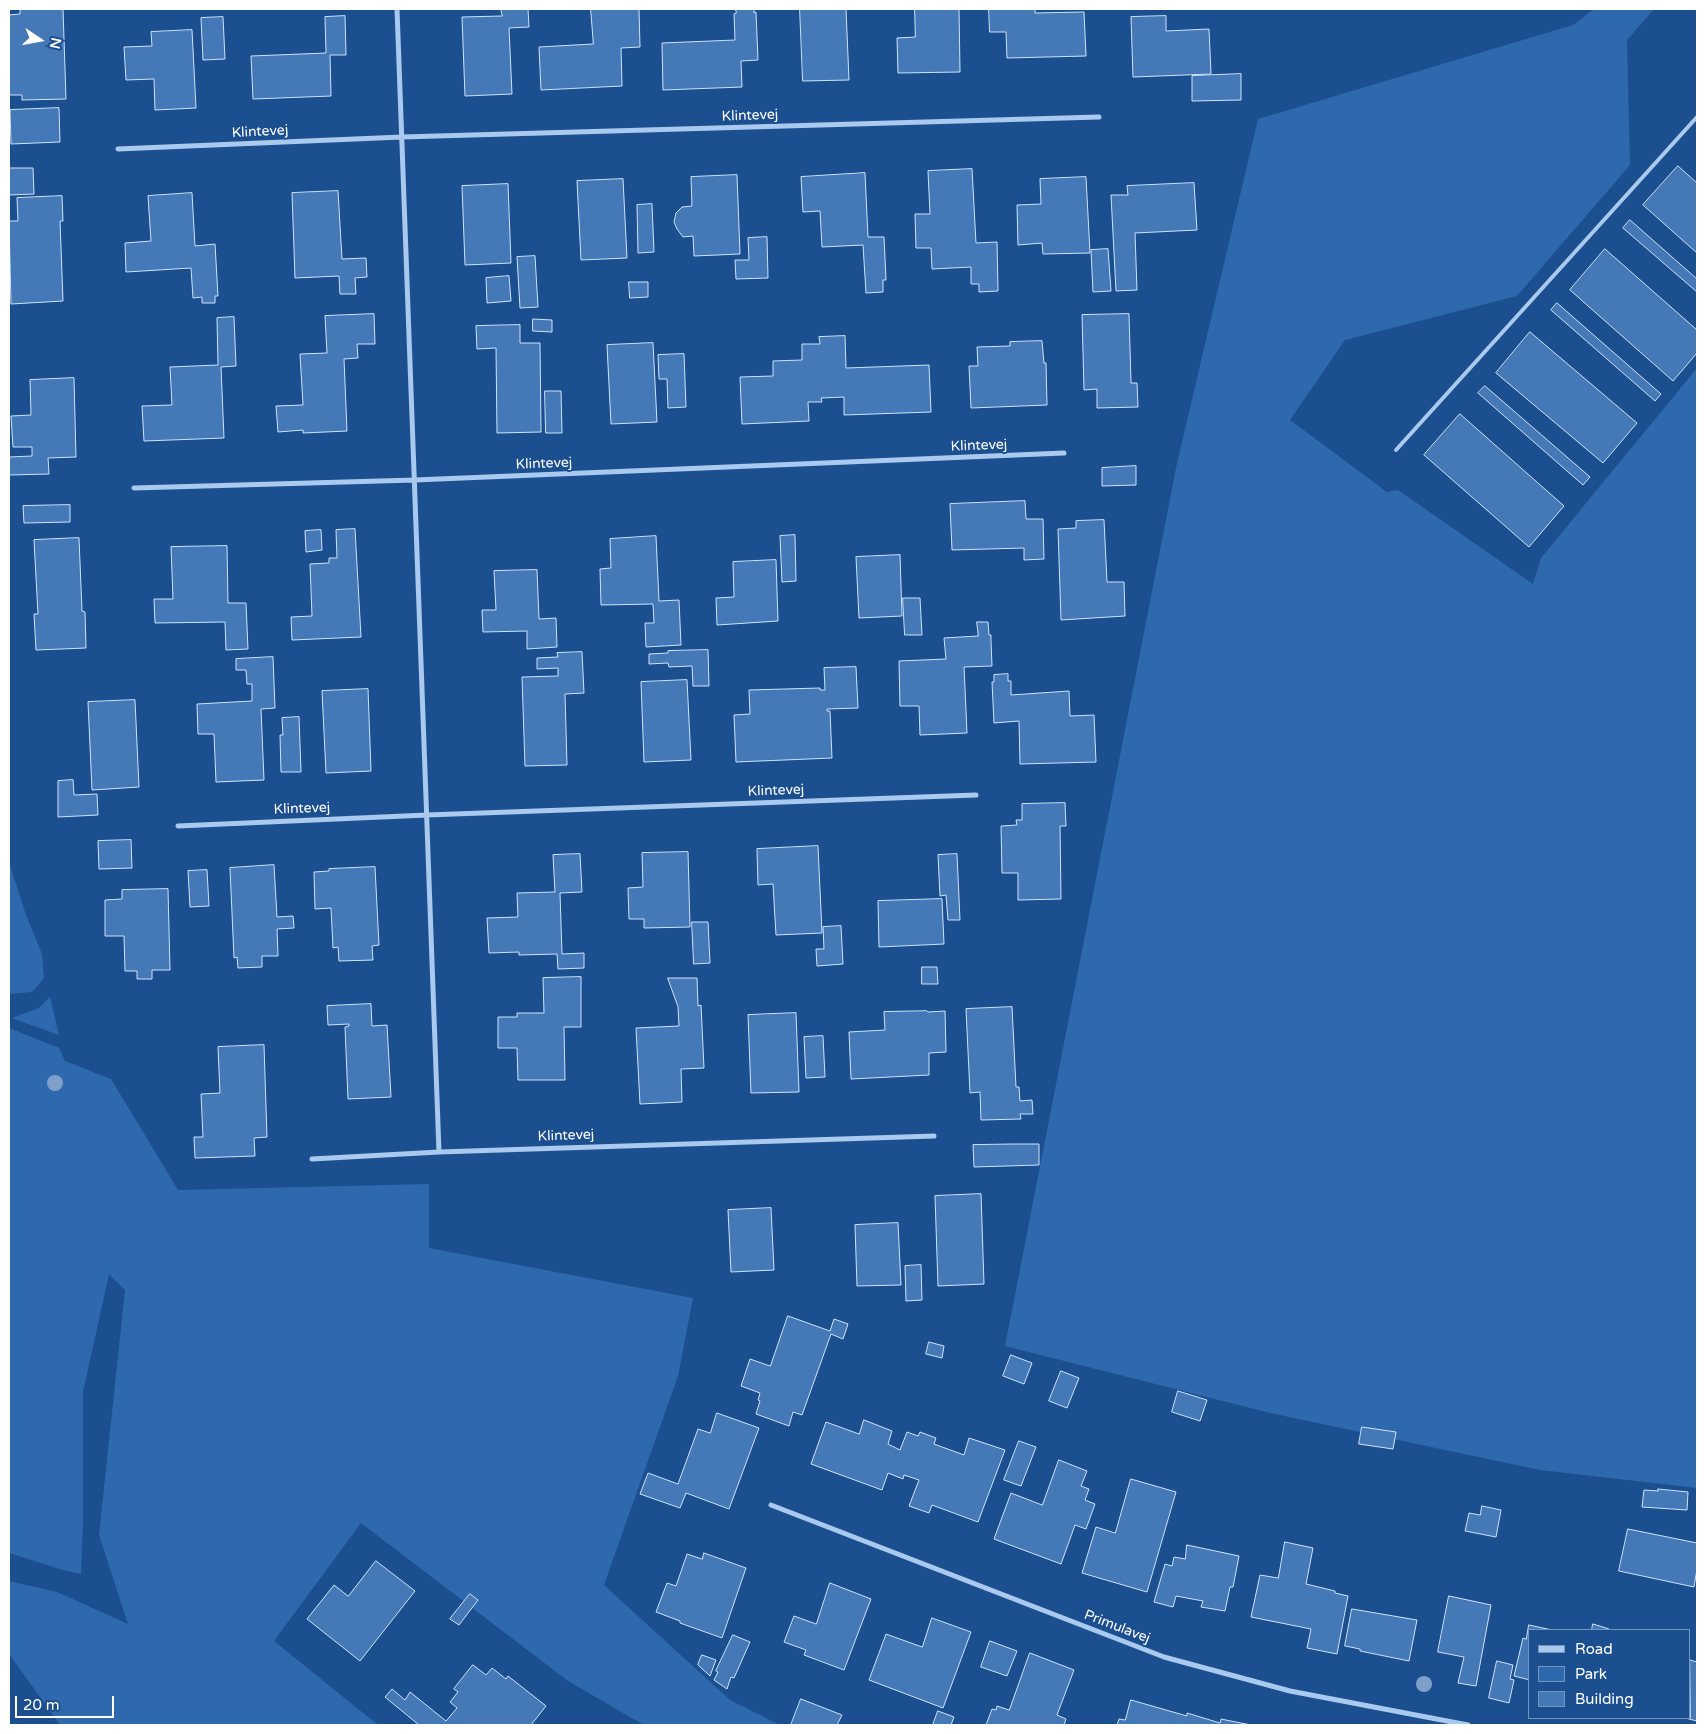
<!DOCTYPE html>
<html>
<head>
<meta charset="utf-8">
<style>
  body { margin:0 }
  #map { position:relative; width:1706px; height:1734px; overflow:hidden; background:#1b4f8f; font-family:"Varela Round",sans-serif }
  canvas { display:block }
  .frame { position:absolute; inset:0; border:10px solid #fff; pointer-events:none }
  .legend { position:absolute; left:1528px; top:1629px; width:162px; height:90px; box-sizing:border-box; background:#1b4f8f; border:1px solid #7695bc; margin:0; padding:6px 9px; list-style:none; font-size:15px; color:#fff }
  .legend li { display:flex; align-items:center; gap:10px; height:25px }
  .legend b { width:25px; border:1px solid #7695bc }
  .north { position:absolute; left:15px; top:15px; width:50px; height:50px; -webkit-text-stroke:4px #1b4f8f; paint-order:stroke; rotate:102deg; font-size:14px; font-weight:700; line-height:20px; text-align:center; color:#fff }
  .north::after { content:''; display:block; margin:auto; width:18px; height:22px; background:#fff; clip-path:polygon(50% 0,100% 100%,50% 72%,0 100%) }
  .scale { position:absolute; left:15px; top:1696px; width:99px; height:22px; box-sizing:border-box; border:2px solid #fff; border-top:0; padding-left:6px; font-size:15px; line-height:18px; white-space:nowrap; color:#fff; -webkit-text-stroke:4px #1b4f8f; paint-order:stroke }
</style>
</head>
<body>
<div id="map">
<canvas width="1706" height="1734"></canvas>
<div class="frame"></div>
<ul class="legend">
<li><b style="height:6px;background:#a9c9ee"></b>Road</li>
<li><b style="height:14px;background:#2e69ad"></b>Park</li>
<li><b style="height:14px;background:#4478b7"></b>Building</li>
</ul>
<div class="north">N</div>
<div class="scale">20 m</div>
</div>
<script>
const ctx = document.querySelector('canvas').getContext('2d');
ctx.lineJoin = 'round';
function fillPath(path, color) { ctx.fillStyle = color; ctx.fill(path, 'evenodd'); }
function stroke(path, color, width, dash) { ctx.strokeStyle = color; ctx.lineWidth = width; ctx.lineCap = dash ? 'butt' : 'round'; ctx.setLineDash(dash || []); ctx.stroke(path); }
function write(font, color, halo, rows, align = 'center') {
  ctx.font = font + ' "Varela Round",sans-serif'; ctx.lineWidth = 4; ctx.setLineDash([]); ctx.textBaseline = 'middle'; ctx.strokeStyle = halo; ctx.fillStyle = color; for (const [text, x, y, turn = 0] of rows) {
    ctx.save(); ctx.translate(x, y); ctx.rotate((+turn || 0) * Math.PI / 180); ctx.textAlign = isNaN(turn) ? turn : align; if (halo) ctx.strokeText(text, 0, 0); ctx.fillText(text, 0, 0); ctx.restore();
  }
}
fillPath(new Path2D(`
  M 1594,9 L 1654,9 L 1627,40 L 1630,165 L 1517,296 L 1345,340 L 1290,420 L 1387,492 L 1398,490 L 1533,584 L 1541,558 L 1697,368 L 1697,1488 L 1540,1470 L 1270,1413 L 1005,1346 L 1177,463 L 1258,119 L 1573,25 Z
  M 9,862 L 26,915 L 42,954 L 44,978 L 32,992 L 9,994 Z
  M 50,997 L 59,1035 L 12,1018 L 39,1008 Z
  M 9,1028 L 59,1048 L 65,1061 L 111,1079 L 178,1190 L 429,1184 L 429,1248 L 693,1298 L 678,1376 L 604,1585 L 730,1700 L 780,1725 L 644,1725 L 568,1681 L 361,1523 L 274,1641 L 378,1725 L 60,1725 L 9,1654 L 9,1581 L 57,1592 L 128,1624 L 99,1535 L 125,1290 L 109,1274 L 83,1392 L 83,1523 L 81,1574 L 63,1570 L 9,1553 Z`), '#2e69ad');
const building = new Path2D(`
  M 63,9 L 66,99 L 22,100 L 22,95 L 9,95 L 9,15 L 20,14 L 20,10 Z
  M 501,9 L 528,9 L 529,27 L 509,28 L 512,94 L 465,96 L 462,17 L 502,16 Z
  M 591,9 L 639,9 L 640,47 L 621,48 L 622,86 L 541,90 L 539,47 L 593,44 Z
  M 736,9 L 754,9 L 754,13 L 756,12 L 758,60 L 741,61 L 742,87 L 663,90 L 662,43 L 735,40 L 734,14 L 736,13 Z
  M 800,9 L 846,9 L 849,80 L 803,81 Z
  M 915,9 L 959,9 L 960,72 L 898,73 L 897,38 L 915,37 Z
  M 989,9 L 1035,9 L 1035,13 L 1084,12 L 1086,56 L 1007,58 L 1006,32 L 990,32 Z
  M 345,16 L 346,55 L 330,55 L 331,96 L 253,99 L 251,56 L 326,53 L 325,17 Z
  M 1166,16 L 1166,31 L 1209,29 L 1211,74 L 1133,77 L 1131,17 Z
  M 223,17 L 225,59 L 203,60 L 201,18 Z
  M 192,30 L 196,108 L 155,110 L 154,79 L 126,80 L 124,47 L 152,46 L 151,32 Z
  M 1241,74 L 1241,100 L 1192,101 L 1192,76 Z
  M 59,108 L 60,142 L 11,144 L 10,110 Z
  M 1678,166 L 1697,183 L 1697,253 L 1643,205 Z
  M 9,168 L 33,168 L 34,194 L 9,195 Z
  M 972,169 L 976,243 L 997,242 L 998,291 L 979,292 L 979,284 L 971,284 L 971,267 L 932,269 L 931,248 L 916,248 L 915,214 L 930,214 L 928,171 Z
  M 865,173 L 868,237 L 884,237 L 886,280 L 883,280 L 883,292 L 866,293 L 863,245 L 822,247 L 820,211 L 803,212 L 801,177 Z
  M 737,175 L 740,254 L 694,256 L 693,236 L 683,237 L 677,229 L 674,222 L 676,213 L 682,207 L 692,206 L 691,177 Z
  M 1086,177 L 1090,253 L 1043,254 L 1042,243 L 1018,245 L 1017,205 L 1041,204 L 1040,179 Z
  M 623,179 L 627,258 L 581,260 L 577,181 Z
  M 1194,183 L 1197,230 L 1135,233 L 1137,290 L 1116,291 L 1111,195 L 1128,195 L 1127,186 Z
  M 508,184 L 511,263 L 465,265 L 462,186 Z
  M 338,191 L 342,259 L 366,258 L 367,277 L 355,278 L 356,294 L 340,294 L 339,276 L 295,278 L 292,193 Z
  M 192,193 L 195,246 L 215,244 L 218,296 L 215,296 L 215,303 L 202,303 L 202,297 L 193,298 L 191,268 L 126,272 L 125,243 L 151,241 L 148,196 Z
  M 62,196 L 63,221 L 60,221 L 63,301 L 11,304 L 9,221 L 18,221 L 17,198 Z
  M 652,204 L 654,252 L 638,253 L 637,205 Z
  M 1630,220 L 1697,279 L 1697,292 L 1623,228 Z
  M 767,237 L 768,278 L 736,279 L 735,260 L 749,260 L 748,238 Z
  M 1108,249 L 1111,291 L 1093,292 L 1091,250 Z
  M 1605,249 L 1697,330 L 1697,353 L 1673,381 L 1570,290 Z
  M 535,256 L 538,307 L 520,308 L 517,257 Z
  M 509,276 L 511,301 L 487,303 L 486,278 Z
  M 629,282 L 648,282 L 648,297 L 630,298 Z
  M 1557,303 L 1661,394 L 1655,401 L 1551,310 Z
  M 374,314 L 375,344 L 357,344 L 358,358 L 344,359 L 347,431 L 303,433 L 303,430 L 278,432 L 276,406 L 303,405 L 300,354 L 327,353 L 325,316 Z
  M 1129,314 L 1131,383 L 1137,383 L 1138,407 L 1097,408 L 1097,389 L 1084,390 L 1082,315 Z
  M 234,317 L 236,366 L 221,367 L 224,438 L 144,441 L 142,406 L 172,405 L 170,367 L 218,365 L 217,318 Z
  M 533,319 L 552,320 L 552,332 L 533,331 Z
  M 520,325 L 520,343 L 540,343 L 541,432 L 497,433 L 496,348 L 477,349 L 476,326 Z
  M 1530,332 L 1637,423 L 1603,463 L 1496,373 Z
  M 845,336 L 846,368 L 929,365 L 931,412 L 844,415 L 844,397 L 821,398 L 822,402 L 808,402 L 809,421 L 742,424 L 740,377 L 773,376 L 773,361 L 802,360 L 802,344 L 820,344 L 819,337 Z
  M 1042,341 L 1044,363 L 1046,363 L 1047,405 L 971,408 L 969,366 L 978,366 L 977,347 L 1010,346 L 1010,342 Z
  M 653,343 L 657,422 L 611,424 L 607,345 Z
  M 684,354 L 686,407 L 668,408 L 667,379 L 659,379 L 658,355 Z
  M 74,378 L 76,457 L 48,458 L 49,474 L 9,475 L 9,457 L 32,456 L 32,447 L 13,447 L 11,416 L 31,415 L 30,380 Z
  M 1485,386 L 1590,477 L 1583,485 L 1478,393 Z
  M 545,391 L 561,391 L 562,433 L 546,433 Z
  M 1460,414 L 1564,506 L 1529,547 L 1424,455 Z
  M 1136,466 L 1136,485 L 1102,486 L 1102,468 Z
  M 1025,501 L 1026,519 L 1043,519 L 1044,559 L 1024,560 L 1024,548 L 952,550 L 950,504 Z
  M 70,505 L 70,522 L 24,523 L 23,506 Z
  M 1104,520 L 1107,582 L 1124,582 L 1125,616 L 1061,620 L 1058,529 L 1076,528 L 1076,521 Z
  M 355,529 L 361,637 L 292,640 L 291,617 L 312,616 L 310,564 L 329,563 L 329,558 L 337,558 L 336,530 Z
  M 321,530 L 322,550 L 306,552 L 305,531 Z
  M 795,535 L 796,581 L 782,582 L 780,536 Z
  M 656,536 L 659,601 L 679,600 L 681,645 L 646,647 L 645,623 L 654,623 L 653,604 L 601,605 L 600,569 L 611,568 L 610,539 Z
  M 79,538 L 82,611 L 85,612 L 86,648 L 36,650 L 34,614 L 38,614 L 34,540 Z
  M 227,546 L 228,603 L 246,603 L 248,649 L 226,650 L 225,622 L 155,623 L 154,599 L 173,599 L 171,547 Z
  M 900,555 L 902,616 L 859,618 L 856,557 Z
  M 776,560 L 778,621 L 717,625 L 716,598 L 734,597 L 733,562 Z
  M 537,570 L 539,619 L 556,618 L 557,647 L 527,649 L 527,631 L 483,632 L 482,610 L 496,610 L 494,571 Z
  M 903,598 L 920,598 L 922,635 L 905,635 Z
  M 977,622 L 988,622 L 989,635 L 991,635 L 991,641 L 992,666 L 964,667 L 967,733 L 920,735 L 919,706 L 900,706 L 899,661 L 946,659 L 944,638 L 978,636 Z
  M 708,650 L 709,686 L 693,686 L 692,666 L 669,667 L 668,663 L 649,664 L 649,654 L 668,653 L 668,651 Z
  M 582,652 L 584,693 L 565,694 L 567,765 L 525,766 L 522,677 L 558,676 L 558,668 L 537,669 L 537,658 L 558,657 L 557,653 Z
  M 273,657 L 275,708 L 261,709 L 264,780 L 216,782 L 214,734 L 198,734 L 197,704 L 252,701 L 252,684 L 247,684 L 246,670 L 236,670 L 236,659 Z
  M 856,667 L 858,708 L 827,709 L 827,711 L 830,711 L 832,758 L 736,762 L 734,715 L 750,714 L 749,690 L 820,688 L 820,690 L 825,690 L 824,668 Z
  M 1008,674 L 1008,681 L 1011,681 L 1011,695 L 1069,691 L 1070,716 L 1094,715 L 1096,762 L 1020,764 L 1019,721 L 994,723 L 992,682 L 994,682 L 994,675 Z
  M 687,680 L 691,760 L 644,762 L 641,682 Z
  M 368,689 L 371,771 L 326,773 L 322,691 Z
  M 135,700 L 139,787 L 92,790 L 88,702 Z
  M 299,717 L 301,772 L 281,772 L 280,735 L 283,735 L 282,718 Z
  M 73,780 L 74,795 L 97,794 L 98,815 L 58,817 L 58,781 Z
  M 1065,803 L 1066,826 L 1060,826 L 1061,899 L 1018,900 L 1018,873 L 1002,873 L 1001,826 L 1017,825 L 1016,820 L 1022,820 L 1022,804 Z
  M 131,840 L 132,868 L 99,869 L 98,841 Z
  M 818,846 L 822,933 L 776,935 L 773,884 L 758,885 L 757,849 Z
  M 688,852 L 690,927 L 644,928 L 644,919 L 629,919 L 628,888 L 643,887 L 642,853 Z
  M 580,854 L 582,892 L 560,893 L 562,954 L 584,953 L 584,968 L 558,969 L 557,954 L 519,955 L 519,952 L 489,953 L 487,918 L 518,917 L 517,893 L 555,892 L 553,855 Z
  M 957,854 L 960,920 L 948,920 L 946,895 L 940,896 L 938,855 Z
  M 274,865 L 277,917 L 293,916 L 294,928 L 277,929 L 278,956 L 262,956 L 262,967 L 238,968 L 237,957 L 234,958 L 230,868 Z
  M 375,867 L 379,945 L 372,946 L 373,960 L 339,961 L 338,947 L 333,948 L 331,908 L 315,909 L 314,872 L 329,871 L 329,869 Z
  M 207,870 L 209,906 L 190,907 L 188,871 Z
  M 168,889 L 170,970 L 152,970 L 152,979 L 137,979 L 137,971 L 125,971 L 124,936 L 105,936 L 105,900 L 122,899 L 122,890 Z
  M 942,899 L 944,944 L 879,947 L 878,901 Z
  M 692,922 L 708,922 L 710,963 L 694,964 Z
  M 841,926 L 843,964 L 817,966 L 816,949 L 824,949 L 823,927 Z
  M 922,967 L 937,967 L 938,984 L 922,984 Z
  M 581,977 L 581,1027 L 564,1027 L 565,1080 L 518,1080 L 517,1048 L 498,1048 L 498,1017 L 517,1017 L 517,1013 L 544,1013 L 543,978 Z
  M 668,978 L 697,978 L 698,1006 L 701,1005 L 704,1068 L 681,1069 L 682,1102 L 640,1104 L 636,1028 L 679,1026 L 678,1007 Z
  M 371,1004 L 372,1026 L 387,1025 L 391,1097 L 348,1099 L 345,1027 L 349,1026 L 349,1024 L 328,1025 L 327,1006 Z
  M 1012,1007 L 1016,1087 L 1019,1087 L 1020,1101 L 1032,1100 L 1033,1114 L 1020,1114 L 1021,1119 L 981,1120 L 980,1092 L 970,1093 L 966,1009 Z
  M 927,1011 L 928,1012 L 945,1011 L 946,1052 L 929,1053 L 929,1075 L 851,1079 L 849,1032 L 885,1030 L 884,1012 Z
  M 796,1013 L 799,1092 L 751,1093 L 748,1015 Z
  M 823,1036 L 825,1077 L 806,1078 L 804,1037 Z
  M 264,1045 L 267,1137 L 254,1138 L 255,1156 L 195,1158 L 194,1137 L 203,1137 L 201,1094 L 220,1093 L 218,1047 Z
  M 1014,1144 L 1039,1144 L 1039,1165 L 974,1167 L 973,1145 Z
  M 981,1194 L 984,1284 L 938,1286 L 935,1196 Z
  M 771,1208 L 774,1270 L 731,1272 L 728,1210 Z
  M 898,1223 L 901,1285 L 857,1286 L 855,1225 Z
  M 921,1265 L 922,1300 L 906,1301 L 905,1266 Z
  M 788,1316 L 830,1331 L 834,1319 L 848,1324 L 843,1339 L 831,1334 L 802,1415 L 793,1412 L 789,1426 L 756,1414 L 760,1401 L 758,1400 L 760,1393 L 741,1386 L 750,1359 L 770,1366 Z
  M 929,1342 L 944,1346 L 942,1358 L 926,1354 Z
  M 1011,1355 L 1032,1363 L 1024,1384 L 1003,1376 Z
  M 1061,1371 L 1079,1378 L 1067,1408 L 1049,1401 Z
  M 1178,1391 L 1207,1400 L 1200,1421 L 1172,1412 Z
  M 717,1413 L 759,1428 L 729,1509 L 686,1493 L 680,1508 L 640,1494 L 648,1473 L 678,1484 L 698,1429 L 710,1433 Z
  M 864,1420 L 892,1431 L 888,1444 L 900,1450 L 907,1432 L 918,1436 L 920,1432 L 936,1438 L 934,1444 L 964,1455 L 969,1438 L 1005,1450 L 978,1522 L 932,1505 L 929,1513 L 909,1506 L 919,1480 L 904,1475 L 903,1479 L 888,1473 L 882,1490 L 811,1464 L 826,1422 L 859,1434 Z
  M 1362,1427 L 1396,1432 L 1393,1449 L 1359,1444 Z
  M 1019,1441 L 1036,1447 L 1021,1486 L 1004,1480 Z
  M 1059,1460 L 1087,1471 L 1081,1486 L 1089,1489 L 1085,1500 L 1095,1504 L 1086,1529 L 1075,1525 L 1061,1564 L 994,1539 L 1011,1493 L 1042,1505 Z
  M 1131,1479 L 1176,1492 L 1147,1592 L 1082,1573 L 1096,1527 L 1115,1533 Z
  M 1658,1489 L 1688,1492 L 1687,1510 L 1642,1507 L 1644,1490 L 1658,1491 Z
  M 1482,1506 L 1501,1510 L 1496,1537 L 1465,1531 L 1469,1513 L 1480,1515 Z
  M 1628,1529 L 1697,1543 L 1697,1569 L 1694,1587 L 1619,1571 Z
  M 1285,1542 L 1313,1548 L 1306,1584 L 1335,1591 L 1335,1593 L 1348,1596 L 1337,1654 L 1307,1648 L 1311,1629 L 1251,1617 L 1260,1575 L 1278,1578 Z
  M 1187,1545 L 1239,1556 L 1233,1587 L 1230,1587 L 1225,1611 L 1201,1607 L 1203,1601 L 1176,1596 L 1173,1607 L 1154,1602 L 1165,1564 L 1172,1566 L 1174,1557 L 1185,1559 Z
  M 704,1553 L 746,1568 L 722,1638 L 680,1623 L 680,1621 L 656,1612 L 667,1583 L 676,1586 L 687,1554 L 702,1559 Z
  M 376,1561 L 415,1591 L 360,1661 L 307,1619 L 334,1585 L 348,1596 Z
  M 830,1583 L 871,1599 L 844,1670 L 804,1655 L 806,1650 L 784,1642 L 794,1616 L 816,1624 Z
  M 470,1594 L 478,1600 L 459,1625 L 450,1619 Z
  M 1449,1596 L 1491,1605 L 1476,1686 L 1458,1683 L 1464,1657 L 1438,1652 Z
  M 1352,1609 L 1417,1620 L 1409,1661 L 1360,1651 L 1360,1649 L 1345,1646 Z
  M 932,1618 L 971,1632 L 943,1708 L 869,1680 L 886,1634 L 922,1647 Z
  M 1593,1624 L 1609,1629 L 1608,1630 L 1592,1630 Z
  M 1529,1625 L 1552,1630 L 1530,1630 L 1530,1680 L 1514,1676 L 1523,1638 L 1526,1639 Z
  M 733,1635 L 750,1642 L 734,1678 L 731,1677 L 727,1689 L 714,1680 L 718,1672 L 716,1671 Z
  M 990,1641 L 1017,1651 L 1007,1676 L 981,1667 Z
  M 1030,1653 L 1074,1670 L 1057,1715 L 1066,1719 L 1064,1725 L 986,1725 L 992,1709 L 996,1710 L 997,1706 L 1009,1710 Z
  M 702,1655 L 716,1660 L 710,1676 L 698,1665 Z
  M 1690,1660 L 1697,1662 L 1697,1721 L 1685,1718 L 1690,1718 Z
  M 1497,1661 L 1513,1665 L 1510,1679 L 1514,1680 L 1509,1703 L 1489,1698 Z
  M 473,1665 L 486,1675 L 492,1668 L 506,1679 L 508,1676 L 546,1706 L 531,1725 L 419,1725 L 385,1697 L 392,1689 L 405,1700 L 410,1692 L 446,1721 L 457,1708 L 450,1702 L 458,1692 L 454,1689 Z
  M 801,1699 L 842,1715 L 837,1725 L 791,1725 Z
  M 1131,1700 L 1187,1716 L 1187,1713 L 1220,1723 L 1221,1719 L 1251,1725 L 1117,1725 L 1119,1719 L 1125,1720 Z
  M 938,1711 L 954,1717 L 951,1725 L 933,1725 Z`);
fillPath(building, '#4478b7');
stroke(building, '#cfe3fa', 1);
stroke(new Path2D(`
  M 1396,450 L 1697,117`), '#a9c9ee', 4);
stroke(new Path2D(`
  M 397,9 L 439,1152
  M 118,149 L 402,137 L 1099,117
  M 134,488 L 415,480 L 1064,453
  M 178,826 L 427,815 L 976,795
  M 312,1159 L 439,1152 L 934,1136
  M 771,1505 L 1164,1657 L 1290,1691 L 1468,1725`), '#a9c9ee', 5);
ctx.fillStyle = '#7ea0ca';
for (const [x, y] of [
  [55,1083],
  [1424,1684]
]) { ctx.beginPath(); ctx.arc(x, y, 8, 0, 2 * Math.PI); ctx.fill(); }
write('14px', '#fff', '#1b4f8f', [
  ["Klintevej",750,116,-2],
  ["Klintevej",260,132,-3],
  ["Klintevej",979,446,-2],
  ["Klintevej",544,464,-2],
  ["Klintevej",776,791,-2],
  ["Klintevej",302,809,-2],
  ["Klintevej",566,1136,-2],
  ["Primulavej",1117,1627,21]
]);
</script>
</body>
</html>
